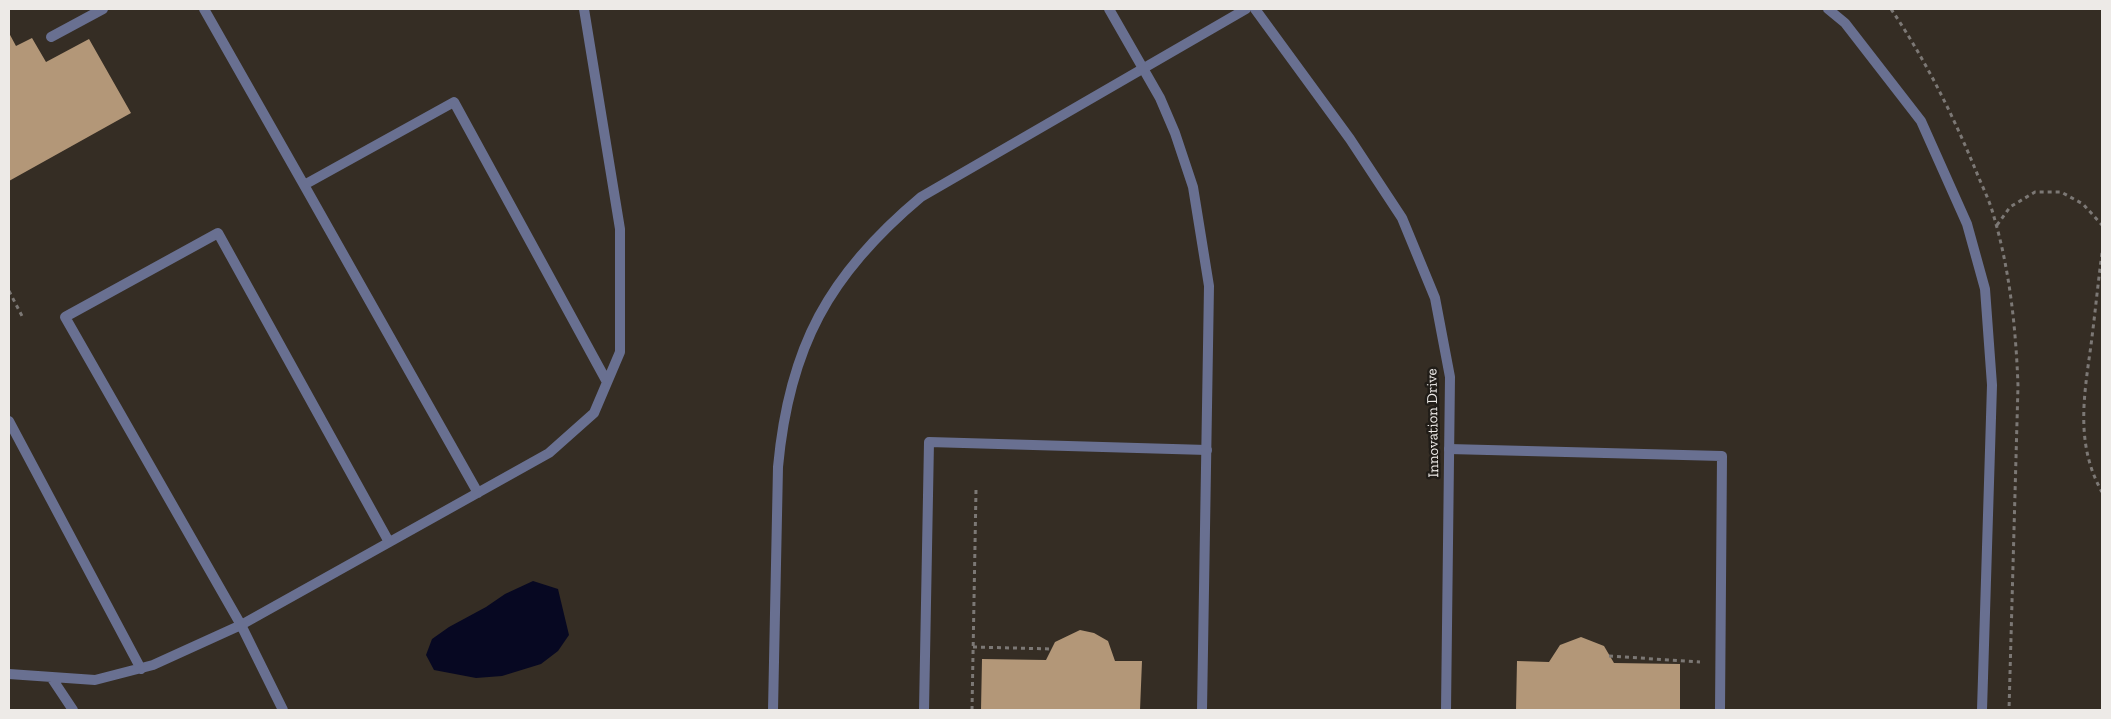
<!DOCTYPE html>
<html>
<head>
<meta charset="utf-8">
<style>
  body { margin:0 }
  #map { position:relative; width:2111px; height:719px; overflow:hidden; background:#2a2622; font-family:"Zilla Slab",serif }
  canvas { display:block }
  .frame { position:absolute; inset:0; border:10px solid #edeae7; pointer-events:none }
</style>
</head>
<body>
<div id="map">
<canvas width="2111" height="719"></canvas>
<div class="frame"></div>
</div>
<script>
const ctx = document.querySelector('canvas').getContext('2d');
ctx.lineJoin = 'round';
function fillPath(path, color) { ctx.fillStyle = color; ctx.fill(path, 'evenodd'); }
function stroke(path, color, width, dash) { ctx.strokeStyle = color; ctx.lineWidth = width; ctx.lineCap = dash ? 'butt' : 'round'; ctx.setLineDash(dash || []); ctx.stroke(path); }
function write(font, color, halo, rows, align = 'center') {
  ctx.font = font + ' "Zilla Slab",serif'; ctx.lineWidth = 5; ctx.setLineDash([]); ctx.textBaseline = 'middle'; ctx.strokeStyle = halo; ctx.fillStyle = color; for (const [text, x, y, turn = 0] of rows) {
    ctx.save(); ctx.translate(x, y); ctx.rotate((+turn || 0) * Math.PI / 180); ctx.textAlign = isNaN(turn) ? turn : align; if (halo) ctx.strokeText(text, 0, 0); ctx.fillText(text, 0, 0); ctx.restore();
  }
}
fillPath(new Path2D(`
  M 9,9 L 2102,9 L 2102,710 L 9,710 Z`), '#352d24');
fillPath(new Path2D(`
  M 533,581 L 558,589 L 569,635 L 558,651 L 541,664 L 502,676 L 476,678 L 434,670 L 426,655 L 432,639 L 449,627 L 486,607 L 505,594 Z`), '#070822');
fillPath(new Path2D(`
  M 9,33 L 16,46 L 32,38 L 46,62 L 89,39 L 131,113 L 9,181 Z
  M 1080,630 L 1094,633 L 1108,641 L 1115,661 L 1142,661 L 1140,710 L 981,710 L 982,659 L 1046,660 L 1055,642 Z
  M 1581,637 L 1604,646 L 1614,663 L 1680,664 L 1680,710 L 1516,710 L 1517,661 L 1549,662 L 1560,645 Z`), '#b39778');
stroke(new Path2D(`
  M 1891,9 C 1925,59 1953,115 1976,171 C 1982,186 1990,201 1994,217 C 2010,271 2016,330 2018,386 L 2009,710
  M 1997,225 L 2010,207 L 2035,192 L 2061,192 L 2083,204 L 2102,225
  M 2102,253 C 2098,283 2095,314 2091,345 C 2084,396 2075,444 2102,492
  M 9,291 L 22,316
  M 973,647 L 1052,649
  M 1609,656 L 1700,662
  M 972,710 L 976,490`), '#7c7875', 3, [4, 4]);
stroke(new Path2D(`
  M 204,9 L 304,185
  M 1828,9 L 1845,23 L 1921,121 L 1967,224 L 1985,289 L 1992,385 L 1982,710
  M 51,37 L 103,9
  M 9,421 L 141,669
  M 1449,449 L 1722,456 L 1720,710
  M 478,493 L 304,185 L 454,102 L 607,382
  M 9,674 L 95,680 L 153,665 L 241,625 L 549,453 L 594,413 L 620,352 L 620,229 L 584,9
  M 51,677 L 73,710
  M 283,710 L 241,625 L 65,317 L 218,233 L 389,542
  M 773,710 L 778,467 C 789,347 829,274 921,197 L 1246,9
  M 924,710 L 929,442 L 1207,450`), '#697091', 10);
stroke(new Path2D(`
  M 1109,9 L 1160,98 L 1175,133 L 1193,187 L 1209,286 L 1202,710
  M 1255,9 L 1350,139 L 1402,218 L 1435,298 L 1450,377 L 1446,710`), '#697091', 10);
write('15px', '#edeae7', '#211d18', [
  ["Innovation Drive",1433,423,-91]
]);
</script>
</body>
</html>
